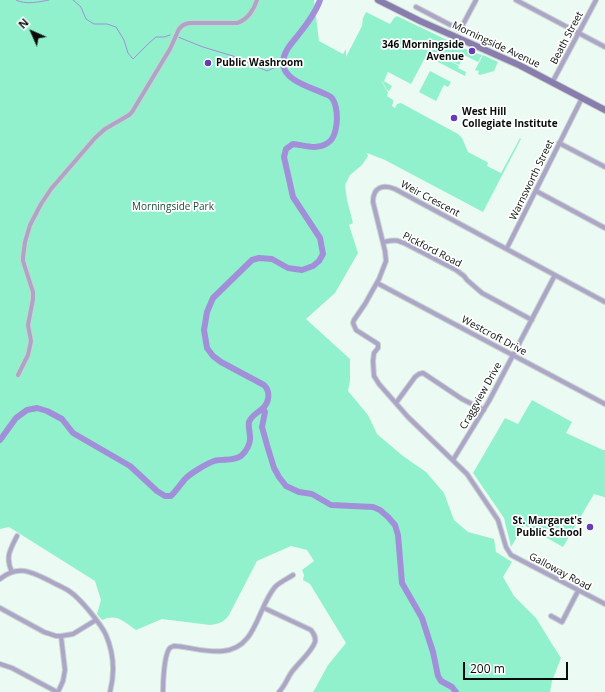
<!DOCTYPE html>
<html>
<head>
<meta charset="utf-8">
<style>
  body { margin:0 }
  #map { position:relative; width:605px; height:692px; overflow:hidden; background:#ebfaf3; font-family:"Open Sans",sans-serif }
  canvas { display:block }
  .north { position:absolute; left:12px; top:12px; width:40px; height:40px; -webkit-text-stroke:3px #fff; paint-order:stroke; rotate:315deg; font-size:11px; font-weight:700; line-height:16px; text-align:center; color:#080d0b }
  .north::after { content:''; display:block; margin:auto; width:14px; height:18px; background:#080d0b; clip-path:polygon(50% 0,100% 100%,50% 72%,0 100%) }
  .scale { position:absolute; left:463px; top:662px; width:105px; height:18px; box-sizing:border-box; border:2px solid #080d0b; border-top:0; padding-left:5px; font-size:12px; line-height:14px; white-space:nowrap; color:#080d0b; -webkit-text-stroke:3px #fff; paint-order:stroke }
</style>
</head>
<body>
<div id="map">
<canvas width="605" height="692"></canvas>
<div class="north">N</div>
<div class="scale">200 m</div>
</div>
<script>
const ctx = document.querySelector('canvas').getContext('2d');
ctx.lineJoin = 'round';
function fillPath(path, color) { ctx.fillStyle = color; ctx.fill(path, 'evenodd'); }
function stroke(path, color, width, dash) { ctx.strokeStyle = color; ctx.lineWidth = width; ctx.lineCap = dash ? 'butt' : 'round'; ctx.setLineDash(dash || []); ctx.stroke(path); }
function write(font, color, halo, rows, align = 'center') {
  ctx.font = font + ' "Open Sans",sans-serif'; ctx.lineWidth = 3.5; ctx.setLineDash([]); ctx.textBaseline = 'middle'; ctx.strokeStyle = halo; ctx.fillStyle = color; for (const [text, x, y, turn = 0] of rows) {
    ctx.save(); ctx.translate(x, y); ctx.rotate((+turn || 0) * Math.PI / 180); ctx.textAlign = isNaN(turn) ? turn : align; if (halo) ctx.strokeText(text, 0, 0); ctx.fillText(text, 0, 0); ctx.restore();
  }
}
fillPath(new Path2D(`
  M 0,0 L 314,0 L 319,41 L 343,54 L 346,49 L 346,57 L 362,26 L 363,18 L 366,12 L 390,24 L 394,18 L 397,16 L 470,51 L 472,53 L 472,52 L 482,55 L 478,62 L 462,54 L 462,56 L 464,57 L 459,65 L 439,54 L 435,60 L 426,56 L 411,84 L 388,72 L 384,81 L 392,86 L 389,91 L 387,90 L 382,81 L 382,82 L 387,91 L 388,92 L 387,96 L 393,100 L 393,103 L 392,106 L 395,108 L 397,104 L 401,103 L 458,134 L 462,138 L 468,152 L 487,162 L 488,163 L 487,166 L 501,173 L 520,138 L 521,139 L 483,212 L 385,160 L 367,153 L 368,156 L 362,165 L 350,175 L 345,185 L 347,200 L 353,223 L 349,225 L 358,253 L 335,293 L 306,319 L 350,359 L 350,381 L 348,391 L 368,415 L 377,434 L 403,456 L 426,472 L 444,493 L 454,520 L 468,532 L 494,539 L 496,552 L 512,562 L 503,577 L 514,596 L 536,618 L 552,644 L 561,658 L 552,681 L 550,692 L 313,692 L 316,687 L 328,665 L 346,643 L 310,584 L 303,580 L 304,575 L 302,570 L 314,561 L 307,550 L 291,546 L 257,561 L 229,615 C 224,622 219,624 210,625 L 162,619 L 136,630 C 124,622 117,613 102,620 L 97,614 L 101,600 L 95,581 L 9,527 L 0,529 Z
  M 439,55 L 459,66 L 458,68 L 466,72 L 465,76 L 436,61 Z
  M 483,55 L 498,62 L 494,71 L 480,75 L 478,74 L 479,71 L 475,70 Z
  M 430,71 L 451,82 L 448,87 L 444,85 L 436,101 L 419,92 Z
  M 532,400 L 572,422 L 566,433 L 603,450 L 605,450 L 605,498 L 604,497 L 594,494 L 563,547 L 524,525 L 511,547 L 504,518 L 473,473 L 505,418 L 518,424 Z`), '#92f1cd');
stroke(new Path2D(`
  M 16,0 C 25,5 39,2 49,0
  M 73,0 L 81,7 L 86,19 L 94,24 L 107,24 L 116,27 L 124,40 L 128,53 L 133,59 L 150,42 L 156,37 L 164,37 L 170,35
  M 178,37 L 203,47 L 233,56 L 267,71 L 283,64`), '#a28fd9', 1);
stroke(new Path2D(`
  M 263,408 L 265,412 L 262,427 L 267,445 L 274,468 L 279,477 L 286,486 L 299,492 L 312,494 L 331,505 L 373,507 L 380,510 L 388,517 L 395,525 L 398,535 L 402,583 L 422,618 L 433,652 L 438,676 L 441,681 L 452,687 L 456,692
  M 0,440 L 16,418 L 27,410 L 37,408 L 47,411 L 62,419 L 73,433 L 130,466 L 157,491 L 165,496 L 171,496 C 176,491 180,485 185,479 C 191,473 206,464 214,461 C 223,458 232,462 241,456 C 246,452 251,443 250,437 C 250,432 248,427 249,422 C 251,416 257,413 262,409 C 269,403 271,392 264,385 L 221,362 L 213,356 L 207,348 L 204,330 L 207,312 L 213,298 L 252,260 L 259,258 L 272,259 L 288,268 L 302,270 L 313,266 L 319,261 L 323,254 L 320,238 L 293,197 L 284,157 L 286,149 L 293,144 C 304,145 316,150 326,144 C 339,138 340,106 331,97 C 329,95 325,94 323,93 C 310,87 283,80 283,63 C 283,51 293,42 299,34 C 307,24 316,12 320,0`), '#a28fd9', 6);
const minor = new Path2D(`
  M 516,0 L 605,47
  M 416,7 L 460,30 L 476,0
  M 552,83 L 596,0
  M 559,143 L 605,167
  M 536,191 L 605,228
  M 383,242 C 393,240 396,239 406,244 L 456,270 L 464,276 L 467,280 L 482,293 L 532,320
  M 507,248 L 582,98
  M 377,283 L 605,404
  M 605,302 L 395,189 C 383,184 373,187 373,202 L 385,251 L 386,261 L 379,279 L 370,295 L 365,304 L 354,320 L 353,323 L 356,330 L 378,344 L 378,348 L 374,353 L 373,361 L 374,376 L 379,384 L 408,417 L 467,474 L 498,520 L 506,547 L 511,555 L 605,604
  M 18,375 L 28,355 L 31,341 L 28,325 L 33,299 L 33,292 L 23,261 L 23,257 L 25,242 L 30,225 L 41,204 L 51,189 L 95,138 L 105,129 L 129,115 L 132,112 L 170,49 L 179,29 L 183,25 L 189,23 L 237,23 C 247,20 254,10 257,0
  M 396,403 L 415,377 L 419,374 L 423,373 L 462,399 L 484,410
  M 453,460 L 489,401 L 555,275
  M 12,572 C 5,557 10,550 17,536
  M 0,579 C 18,564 32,572 50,581 C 57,585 63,587 69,591 C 80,598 101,624 106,635 C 114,654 115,673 110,692
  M 0,608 L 44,632 L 56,636 L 61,636 L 73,634 L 96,620
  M 264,608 L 311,630 C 314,634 316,637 315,642 C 311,653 298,663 291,673 C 287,679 285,686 279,692
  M 551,616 L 562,622 L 578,591
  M 0,664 L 12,668 L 57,692
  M 58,692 L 63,681 L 65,670 L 61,636
  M 163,692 C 163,682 164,657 169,649 C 170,647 172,647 174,646 C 190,647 207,653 223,651 C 257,648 257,608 275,587 C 280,582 287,579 293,575`);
const secondary = new Path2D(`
  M 378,0 L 420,21 L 519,65 L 605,110`);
stroke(minor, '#c7d4ce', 6);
stroke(secondary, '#c7d4ce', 8);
stroke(minor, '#aca5c7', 4);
stroke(secondary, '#897dae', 6);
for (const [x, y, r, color] of [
  [472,51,4,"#673bb3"],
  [208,63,4,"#673bb3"],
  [454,118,4,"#673bb3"],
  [590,527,4,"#673bb3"]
]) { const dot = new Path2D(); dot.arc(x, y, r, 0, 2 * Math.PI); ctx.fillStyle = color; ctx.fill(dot); stroke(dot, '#fff', 1.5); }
write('10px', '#080d0b', '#fff', [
  ["Beath Street",567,38,-62],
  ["Morningside Avenue",496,45,25],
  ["Warnsworth Street",532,180,-64],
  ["Weir Crescent",430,199,28],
  ["Pickford Road",432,250,27],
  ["Westcroft Drive",494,336,28],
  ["Craggview Drive",481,396,-61],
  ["Galloway Road",560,572,28]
]);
write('bold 10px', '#080d0b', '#fff', [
  ["346 Morningside",464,45],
  ["Avenue",464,57],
  ["Public Washroom",216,63,"left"],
  ["West Hill",462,112,"left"],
  ["Collegiate Institute",462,124,"left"],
  ["St. Margaret's",582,521],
  ["Public School",582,533]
], 'right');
write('10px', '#204b3c', '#fff', [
  ["Morningside Park",173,207]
]);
</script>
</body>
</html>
